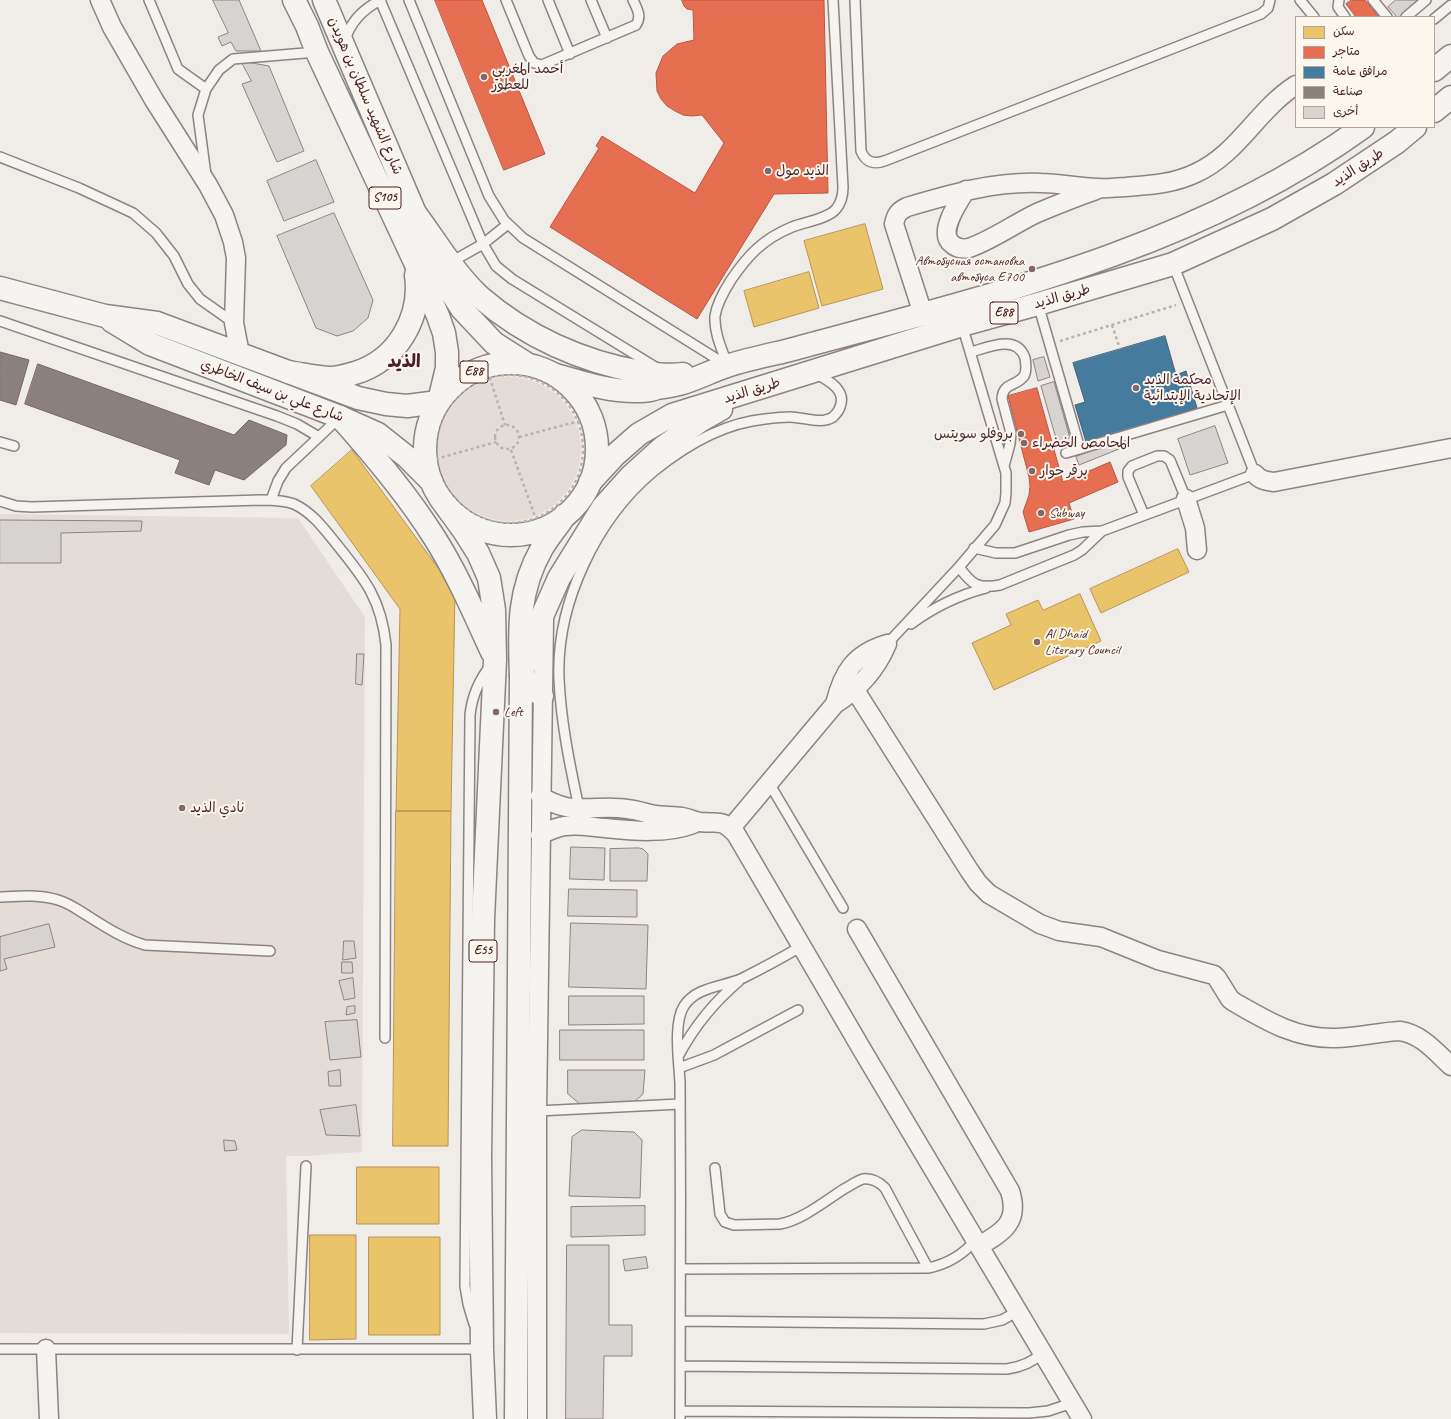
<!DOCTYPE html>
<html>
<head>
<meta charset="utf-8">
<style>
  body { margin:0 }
  #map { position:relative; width:1451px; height:1419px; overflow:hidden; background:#f0ede8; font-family:Caveat,"Playpen Sans Arabic",sans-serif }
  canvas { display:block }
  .legend { position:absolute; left:1295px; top:16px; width:140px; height:112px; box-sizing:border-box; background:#fbf7ec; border:1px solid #b4a19f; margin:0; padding:5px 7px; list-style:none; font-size:12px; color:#4a1f2b }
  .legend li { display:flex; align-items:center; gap:8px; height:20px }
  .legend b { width:20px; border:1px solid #b4a19f }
</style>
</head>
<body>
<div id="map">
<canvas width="1451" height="1419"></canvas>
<ul class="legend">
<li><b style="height:11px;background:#e9c46a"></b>سكن</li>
<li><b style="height:11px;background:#e76f51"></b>متاجر</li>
<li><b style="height:11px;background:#457b9d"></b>مرافق عامة</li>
<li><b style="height:11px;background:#8a817c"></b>صناعة</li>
<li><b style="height:11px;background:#d7d3d0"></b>أخرى</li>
</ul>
</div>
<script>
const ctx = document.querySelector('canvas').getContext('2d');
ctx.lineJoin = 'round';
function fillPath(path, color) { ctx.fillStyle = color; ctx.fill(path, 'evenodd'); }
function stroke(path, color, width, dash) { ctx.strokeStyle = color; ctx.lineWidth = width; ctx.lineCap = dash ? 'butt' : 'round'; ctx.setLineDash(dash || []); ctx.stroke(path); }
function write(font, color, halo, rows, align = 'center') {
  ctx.font = font + ' Caveat,"Playpen Sans Arabic",sans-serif'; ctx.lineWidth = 4; ctx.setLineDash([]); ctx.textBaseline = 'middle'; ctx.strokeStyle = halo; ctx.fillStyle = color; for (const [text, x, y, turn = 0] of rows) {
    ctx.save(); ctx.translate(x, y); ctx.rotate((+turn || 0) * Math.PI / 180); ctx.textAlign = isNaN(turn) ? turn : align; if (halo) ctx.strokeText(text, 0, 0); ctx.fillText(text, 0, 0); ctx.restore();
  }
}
fillPath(new Path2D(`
  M437 449a72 72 0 1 1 144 0a72 72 0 1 1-144 0Z
  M 0,514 L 298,518 L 365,617 L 362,1152 L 307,1156 L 286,1156 L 289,1334 L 0,1333 Z`), '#e4ddd7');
const homes = new Path2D(`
  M 865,224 L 883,289 L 822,306 L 804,241 Z
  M 809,272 L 819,308 L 754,327 L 744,291 Z
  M 352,450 L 455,591 L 451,811 L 396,811 L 400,609 L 311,486 Z
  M 1178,549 L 1189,572 L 1101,613 L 1090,589 Z
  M 1080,594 L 1101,641 L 994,690 L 972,643 L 1011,625 L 1006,614 L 1038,600 L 1043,610 Z
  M 396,811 L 451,811 L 448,1146 L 393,1146 Z
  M 357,1167 L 439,1167 L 439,1224 L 357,1224 Z
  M 310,1235 L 356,1235 L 356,1339 L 310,1340 Z
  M 369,1237 L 440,1237 L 440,1335 L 369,1335 Z`);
fillPath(homes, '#e9c46a');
stroke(homes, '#b99257', 1);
const shops = new Path2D(`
  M 435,0 L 482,0 L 545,154 L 504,170 Z
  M 682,0 L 824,0 L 828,193 L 774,194 L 697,319 L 550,227 L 599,148 L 596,146 L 602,136 L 695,193 L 724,143 L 702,115 L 692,116 L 683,115 L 675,111 L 667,106 L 661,99 L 657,91 L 656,73 L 663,56 L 677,44 L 694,40 L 693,10 L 687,9 L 684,6 Z
  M 1352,0 L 1365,0 L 1379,17 L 1356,17 L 1346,4 Z
  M 1037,388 L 1063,482 L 1110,462 L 1118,482 L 1069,503 L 1074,519 L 1029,532 L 1023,512 L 1029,495 L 1030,486 L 1029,477 L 1008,396 Z`);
fillPath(shops, '#e76f51');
stroke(shops, '#b85746', 1);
const public = new Path2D(`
  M 1165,336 L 1176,375 L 1186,371 L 1197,408 L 1086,442 L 1075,405 L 1085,402 L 1073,363 Z`);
fillPath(public, '#457b9d');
stroke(public, '#465f7b', 1);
const industry = new Path2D(`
  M 0,352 L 29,360 L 16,405 L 0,400 Z
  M 38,364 L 234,435 L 249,420 L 287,435 L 286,445 L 244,480 L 215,470 L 209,485 L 175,473 L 180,460 L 25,404 Z`);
fillPath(industry, '#8a817c');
stroke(industry, '#776464', 1);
const building = new Path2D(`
  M 213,0 L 239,0 L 261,51 L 236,51 L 231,42 L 222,46 L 218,37 L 228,33 Z
  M 1396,0 L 1421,0 L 1401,17 L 1397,17 L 1388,7 Z
  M 241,61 L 269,66 L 304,151 L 277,162 L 242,84 L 251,81 Z
  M 316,160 L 334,202 L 284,221 L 267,181 Z
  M 334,213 L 373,300 L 368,318 L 353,331 L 337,336 L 316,328 L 277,236 Z
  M 1044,357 L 1050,377 L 1038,381 L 1033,360 Z
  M 1054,382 L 1070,438 L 1057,442 L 1041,386 Z
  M 1215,426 L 1228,463 L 1190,475 L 1178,439 Z
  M 1116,441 L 1119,449 L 1079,465 L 1076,457 Z
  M 0,520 L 142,521 L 141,531 L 61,533 L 61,563 L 0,563 Z
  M 357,654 L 364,654 L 362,685 L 356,684 Z
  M 571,847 L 605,848 L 604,880 L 570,879 Z
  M 639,848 L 643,849 L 648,854 L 647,881 L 610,881 L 610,849 Z
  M 569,889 L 637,890 L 637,917 L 568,916 Z
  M 571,923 L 648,925 L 646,989 L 569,987 Z
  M 49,924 L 55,947 L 4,959 L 7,969 L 0,971 L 0,937 Z
  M 344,941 L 354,941 L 356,958 L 343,960 Z
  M 342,962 L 352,962 L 353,973 L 342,973 Z
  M 353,978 L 355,998 L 344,1000 L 339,981 Z
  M 569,996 L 644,996 L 644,1024 L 569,1025 Z
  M 355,1006 L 355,1013 L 346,1015 L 347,1007 Z
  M 357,1020 L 361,1057 L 330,1060 L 325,1022 Z
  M 560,1030 L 644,1030 L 644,1060 L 560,1060 Z
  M 340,1070 L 341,1086 L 329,1086 L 328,1072 Z
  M 568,1070 L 645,1070 L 643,1094 L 632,1104 L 581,1105 L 568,1094 Z
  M 356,1105 L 360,1136 L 326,1135 L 320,1110 Z
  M 582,1130 L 634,1132 L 642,1140 L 640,1198 L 569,1196 L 572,1137 Z
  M 224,1140 L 235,1141 L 237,1150 L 225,1151 Z
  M 645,1206 L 645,1235 L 571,1237 L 571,1207 Z
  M 567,1245 L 609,1245 L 609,1325 L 632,1325 L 632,1356 L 604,1356 L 603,1419 L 566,1419 Z
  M 646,1257 L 648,1268 L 625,1271 L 623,1260 Z`);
fillPath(building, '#d7d3d0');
stroke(building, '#8d8383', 1);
const service = new Path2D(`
  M 149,0 L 178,69 L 206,89
  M 380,0 L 483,244 L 496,266 L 512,279 L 657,368
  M 409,0 L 489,196 L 504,220 L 523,238 L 725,364
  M 506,0 L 529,56 L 534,63 L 542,65 L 636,25 C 642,16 637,9 633,0
  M 548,0 L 570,54
  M 591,0 L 607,38
  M 855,0 L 861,151 C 866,163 875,165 887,160 L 1261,14 L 1268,8 L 1270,0
  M 1300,0 L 1314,17
  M 1339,0 L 1338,7 L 1345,17
  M 1373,0 L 1387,17
  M 1406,17 L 1426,0
  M 1434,19 L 1451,5
  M 345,41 C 350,22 363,9 381,0
  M 0,157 L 79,188 L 133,213 L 156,233 L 174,256 L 188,284 L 200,299 L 234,323
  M 206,175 L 198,115 L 206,89 L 219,70 L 233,59 L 317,52
  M 451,262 L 483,244 L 508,224
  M 1038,304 L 1080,449
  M 0,321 L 277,416 L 297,424 L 319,437
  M 971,352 C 989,347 1017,334 1025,358 C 1026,364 1027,371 1024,376 C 1016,387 1003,382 1002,399 L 1011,433 L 1010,444 L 1004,466
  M 728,366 C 722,350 714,333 715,316 C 717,303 724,291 731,280 C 748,255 763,239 792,227 C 804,222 828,219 836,209 C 842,202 843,195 843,187 L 833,0
  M 0,442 L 14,446
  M 1066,453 L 1228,405
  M 271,500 L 278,481 L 286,468 L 339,418
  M 0,501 L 16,506 L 32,507 L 261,500 C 272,500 283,500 294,504 C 311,512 322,526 334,541 C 363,577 381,597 386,645 L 385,1038
  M 1144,515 L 1128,477 L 1128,471 L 1132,466 L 1157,456 L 1164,456 L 1170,460 L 1186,499
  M 974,548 L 996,553 L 1015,553 L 1069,535 L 1083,532 L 1102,531 L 1255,474 L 1173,264
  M 959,567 C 972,585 978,589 1000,585 L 1074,555 L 1082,550 L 1102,531
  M 911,624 C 934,607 959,595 986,588
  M 887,644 L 959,567 L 995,525 L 1005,503 L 1006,493 L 1006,473 L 962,325
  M 769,783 L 843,908
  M 579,808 C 570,766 561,723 559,679 C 556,604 596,519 654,471 C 686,445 724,423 765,419 C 773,418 782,417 790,417 C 803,417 821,425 833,417 C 836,414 839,411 840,407 C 847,389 827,380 815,373
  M 0,897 C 19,896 39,894 58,900 C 69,903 78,910 88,916 C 107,928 124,939 145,945 L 270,951
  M 679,1055 C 695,1025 713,1003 739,981
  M 679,1068 L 714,1055 L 798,1010
  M 537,1111 L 680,1104
  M 715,1168 L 720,1214 L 725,1222 L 734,1225 L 780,1224 C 802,1220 825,1201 844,1189 C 850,1186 856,1181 863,1179 C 872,1178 879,1182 885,1188 L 928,1268
  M 681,1269 L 928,1268 C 948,1264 962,1255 976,1240
  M 681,1321 L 984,1324 L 1002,1320 L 1018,1311
  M 474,1324 L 468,1304 L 465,1286 L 470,715 C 472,696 478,681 491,665
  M 0,1349 L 482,1349
  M 297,1350 L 306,1166
  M 680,1366 L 1007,1369 C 1021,1367 1032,1363 1042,1353
  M 680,1411 L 1029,1413 L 1048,1411 L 1072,1403
  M 680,1419 C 680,1307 681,1195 680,1083 C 679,1062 673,1023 684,1006 C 697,986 724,987 743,978 C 763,968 783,957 802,946`);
const minor = new Path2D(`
  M 100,0 L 112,27 L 154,100 L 208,185 L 224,215 L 233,242 L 236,258 L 234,323 L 240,354
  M 966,190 C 959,201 937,233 952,244 C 956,248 963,249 969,248 C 992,240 1014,224 1037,213 C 1056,205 1076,197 1096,190
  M 923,314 L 894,224 C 896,214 899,211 907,207 C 951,194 995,181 1041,183 C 1060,183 1079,188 1098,188 C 1107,189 1117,187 1126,187 C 1151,185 1173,184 1196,173 C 1238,154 1258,109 1296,85
  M 1255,474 C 1260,480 1266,481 1274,482 L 1451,448
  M 1186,499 L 1195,528 L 1197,550
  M 855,690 L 969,870 L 978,883 L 989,894 L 1040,924 L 1059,931 L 1101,937 L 1158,960 L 1214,975 L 1217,978 L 1230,999 L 1234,1002 C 1267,1021 1296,1039 1335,1038 C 1357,1038 1378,1032 1400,1031 C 1421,1034 1435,1051 1451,1066
  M 835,704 C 843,672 854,654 887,644
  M 540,796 C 548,801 557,805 566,807 C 586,811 607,805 627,809 C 637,810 645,813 655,815 C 664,816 673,816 682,817 C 688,818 694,821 700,822 C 719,824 721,818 736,834 L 864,1053 L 1082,1419
  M 731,828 L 835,704 C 859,689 876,670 887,644
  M 540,835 C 548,831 556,827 565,826 C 578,824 592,827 605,828 C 633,831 667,834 693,824
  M 857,929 L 1010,1191 C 1020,1222 1003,1232 979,1246
  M 46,1349 L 49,1419
  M 537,1419 L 537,1111 L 544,620`);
const tertiary = new Path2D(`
  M 0,288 L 105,316 L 157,323 L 358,398 L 386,404 L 407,406 L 438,402
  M 112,321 L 150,344 L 340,417 L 378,434 L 407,457 L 431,481`);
const trunk = new Path2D(`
  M 294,0 L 307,26 L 317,52 L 414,260 L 438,316 L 444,333 L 447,352 L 447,368 L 439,401
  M 324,0 L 444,281 L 462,309 L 494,343 L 527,364
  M425 449a86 86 0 1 1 172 0a86 86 0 1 1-172 0Z
  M 288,372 C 302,374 317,378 331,378 C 339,378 348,375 355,373 C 397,360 422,318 416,275
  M 340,417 C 374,455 407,494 434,537 C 457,573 474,613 492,652
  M 440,498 L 464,531 L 478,553 L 489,578 L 494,610 L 495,660 L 483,919 L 480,1157 L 482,1350 L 485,1419
  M 521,675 L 542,696
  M 516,1419 L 521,675 C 519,628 518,590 542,548 C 549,536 558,526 565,515`);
const motorway = new Path2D(`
  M 1434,70 L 1451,56
  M 1434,111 L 1451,97
  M 415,213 C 436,241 454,273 480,297 C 525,336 582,362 641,372 C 654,374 669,376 683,374
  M 556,375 C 583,383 611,392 640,391 C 646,391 652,390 657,388 C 664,387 672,386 679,384 C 695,380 711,371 727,366 C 745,360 764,356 782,352 C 981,298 1193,250 1363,127
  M 590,482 L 615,455 L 639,434 L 672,415 L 962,325 L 1038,304 L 1173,264 L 1272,219 L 1334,184 L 1397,142 L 1415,127
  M 521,675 L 539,623 L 559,578 L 603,507 L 630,477 L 662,448 L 700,421 L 721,409`);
stroke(service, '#8d8383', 12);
stroke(minor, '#8d8383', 21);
stroke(tertiary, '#8d8383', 25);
stroke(trunk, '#8d8383', 25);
stroke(motorway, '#8d8383', 25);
stroke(new Path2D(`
  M 1112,325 L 1120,349
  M 1060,341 L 1176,305
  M 486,366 L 505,425
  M435 449a74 74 0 1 1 148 0a74 74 0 1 1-148 0Z
  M495 437a12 12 0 1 1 24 0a12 12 0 1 1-24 0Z
  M 519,437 L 591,418
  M 511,450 L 536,519
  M 436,459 L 496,442`), '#b7b2b0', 2.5, [3, 3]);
stroke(service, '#f5f4f0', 9);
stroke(minor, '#f5f4f0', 18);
stroke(tertiary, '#f5f4f0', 22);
stroke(trunk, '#f5f4f0', 22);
stroke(motorway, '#f5f4f0', 22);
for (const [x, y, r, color] of [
  [484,77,4,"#84676d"],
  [768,171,4,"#84676d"],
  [1032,269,4,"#84676d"],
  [1136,388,4,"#84676d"],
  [1021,434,4,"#84676d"],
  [1024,443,4,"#84676d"],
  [1032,471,4,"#84676d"],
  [1041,513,4,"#84676d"],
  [1037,642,4,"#84676d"],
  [496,712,4,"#84676d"],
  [182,808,4,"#84676d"]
]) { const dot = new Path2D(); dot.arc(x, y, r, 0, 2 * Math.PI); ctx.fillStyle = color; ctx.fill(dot); stroke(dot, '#fbf7ec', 1.5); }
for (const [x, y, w] of [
  [385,198,32],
  [1004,313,28],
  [474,372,28],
  [483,951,28]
]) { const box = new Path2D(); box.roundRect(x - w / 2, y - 11, w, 22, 3); ctx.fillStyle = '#fbf7ec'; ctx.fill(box); stroke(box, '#4a1f2b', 1); }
write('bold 13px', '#4a1f2b', null, [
  ["S105",385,198],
  ["E88",1004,313],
  ["E88",474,372],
  ["E55",483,951]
]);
write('14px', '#4a1f2b', '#fbf7ec', [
  ["أحمد المغربي",492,69],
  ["للعطور",492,85],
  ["الذيد مول",776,171],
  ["Автобусная остановка",1024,261,"right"],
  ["автобуса Е700",1024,277,"right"],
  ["محكمة الذيد",1144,380],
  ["الإتحادية الإبتدائية",1144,396],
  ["بروفلو سويتس",1013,434,"right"],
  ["المحامص الخضراء",1032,443],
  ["برقر حوار",1040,471],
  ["Subway",1049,513],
  ["Al Dhaid",1045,634],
  ["Literary Council",1045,650],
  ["Left",504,712],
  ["نادي الذيد",190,808]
], 'left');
write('14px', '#4a1f2b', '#fbf7ec', [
  ["شارع الشهيد سلطان بن هويدن",365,96,67],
  ["طريق الذيد",1358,168,-33],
  ["طريق الذيد",1062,297,-16],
  ["شارع علي بن سيف الخاطري",272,391,21],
  ["طريق الذيد",752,391,-17]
]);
write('bold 18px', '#4a1f2b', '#fbf7ec', [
  ["الذيد",404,362]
]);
</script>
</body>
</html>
